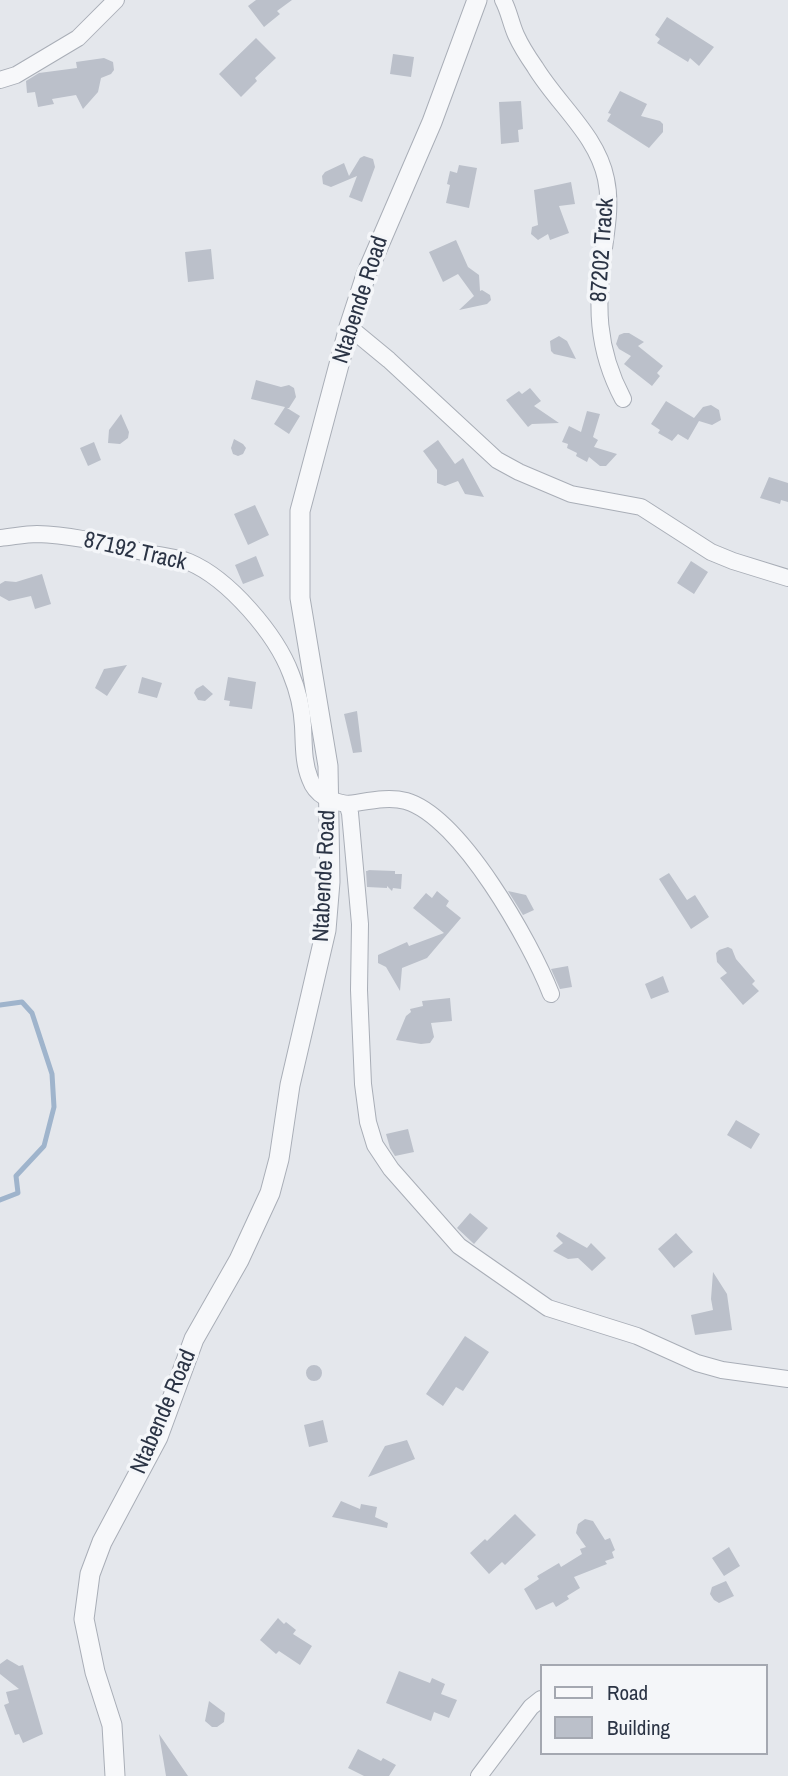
<!DOCTYPE html>
<html>
<head>
<meta charset="utf-8">
<style>
  body { margin:0 }
  #map { position:relative; width:788px; height:1776px; overflow:hidden; background:#e4e7ec; font-family:"Archivo Narrow",sans-serif }
  canvas { display:block }
  .legend { position:absolute; left:540px; top:1664px; width:228px; height:91px; box-sizing:border-box; background:#f4f6f9; border:2px solid #a4a8b1; margin:0; padding:9px 12px; list-style:none; font-size:21px; color:#2b3445 }
  .legend li { display:flex; align-items:center; gap:14px; height:35px }
  .legend b { width:35px; border:2px solid #a4a8b1 }
</style>
</head>
<body>
<div id="map">
<canvas width="788" height="1776"></canvas>
<ul class="legend">
<li><b style="height:9px;background:#f7f8fa"></b>Road</li>
<li><b style="height:19px;background:#bbc0ca"></b>Building</li>
</ul>
</div>
<script>
const ctx = document.querySelector('canvas').getContext('2d');
ctx.lineJoin = 'round';
function stroke(path, color, width, dash) { ctx.strokeStyle = color; ctx.lineWidth = width; ctx.lineCap = dash ? 'butt' : 'round'; ctx.setLineDash(dash || []); ctx.stroke(path); }
function fillPath(path, color) { ctx.fillStyle = color; ctx.fill(path, 'evenodd'); }
function write(font, color, halo, rows, align = 'center') {
  ctx.font = font + ' "Archivo Narrow",sans-serif'; ctx.lineWidth = 7; ctx.setLineDash([]); ctx.textBaseline = 'middle'; ctx.strokeStyle = halo; ctx.fillStyle = color; for (const [text, x, y, turn = 0] of rows) {
    ctx.save(); ctx.translate(x, y); ctx.rotate((+turn || 0) * Math.PI / 180); ctx.textAlign = isNaN(turn) ? turn : align; if (halo) ctx.strokeText(text, 0, 0); ctx.fillText(text, 0, 0); ctx.restore();
  }
}
stroke(new Path2D(`
  M 0,1005 L 22,1002 L 32,1013 L 52,1074 L 54,1107 L 44,1146 L 16,1176 L 18,1193 L 0,1200`), '#9fb4cc', 5);
fillPath(new Path2D(`
  M 256,0 L 292,0 L 277,11 L 280,14 L 264,27 L 248,6 Z
  M 667,17 L 714,47 L 699,66 L 690,58 L 688,62 L 657,43 L 660,39 L 655,35 Z
  M 256,38 L 276,58 L 255,78 L 257,81 L 241,97 L 219,74 Z
  M 393,54 L 414,57 L 411,77 L 390,74 Z
  M 104,58 L 113,62 L 114,70 L 111,74 L 101,78 L 98,92 L 83,109 L 76,95 L 52,99 L 54,104 L 38,107 L 35,92 L 27,93 L 26,81 L 39,73 L 77,68 L 76,62 Z
  M 620,91 L 647,104 L 641,116 L 660,121 L 663,124 L 663,132 L 649,148 L 607,121 L 611,114 L 608,113 Z
  M 521,101 L 523,129 L 518,130 L 519,142 L 501,144 L 499,102 Z
  M 364,156 L 373,159 L 375,167 L 362,202 L 349,197 L 357,176 L 331,187 L 323,184 L 322,176 L 325,172 L 344,163 L 349,176 L 360,158 Z
  M 459,165 L 477,168 L 469,208 L 446,203 L 450,185 L 447,184 L 450,171 L 457,173 Z
  M 571,182 L 575,204 L 559,206 L 569,233 L 550,240 L 548,234 L 538,240 L 531,234 L 532,227 L 538,225 L 534,190 Z
  M 456,240 L 468,267 L 479,275 L 480,291 L 482,290 L 490,295 L 491,300 L 487,304 L 459,310 L 474,296 L 458,274 L 443,282 L 429,252 Z
  M 211,249 L 214,279 L 188,282 L 185,252 Z
  M 624,333 L 629,333 L 644,342 L 638,346 L 663,366 L 657,373 L 660,376 L 652,386 L 624,364 L 631,356 L 619,349 L 616,344 L 619,335 Z
  M 559,336 L 567,341 L 576,359 L 554,354 L 551,351 L 550,341 Z
  M 256,380 L 281,387 L 289,385 L 294,388 L 296,397 L 289,408 L 287,408 L 300,416 L 289,434 L 274,424 L 285,407 L 251,399 Z
  M 530,388 L 541,401 L 534,406 L 559,423 L 532,424 L 528,427 L 506,400 L 519,391 L 522,394 Z
  M 666,401 L 694,418 L 703,407 L 711,405 L 719,410 L 721,420 L 712,425 L 699,421 L 688,440 L 678,434 L 672,441 L 658,433 L 660,430 L 651,424 Z
  M 587,411 L 600,414 L 593,437 L 598,440 L 594,447 L 617,454 L 606,466 L 600,466 L 589,457 L 587,462 L 576,456 L 577,453 L 567,448 L 568,444 L 562,442 L 569,426 L 581,432 Z
  M 121,414 L 129,432 L 128,438 L 120,444 L 108,443 L 109,430 Z
  M 234,439 L 243,444 L 246,448 L 243,454 L 238,456 L 233,454 L 231,448 Z
  M 438,440 L 455,464 L 463,458 L 484,497 L 465,494 L 458,481 L 445,486 L 437,483 L 437,470 L 423,451 Z
  M 94,442 L 101,460 L 88,466 L 80,448 Z
  M 769,477 L 788,483 L 788,502 L 781,500 L 780,504 L 760,498 Z
  M 255,505 L 269,535 L 248,545 L 234,514 Z
  M 256,556 L 264,576 L 243,584 L 235,565 Z
  M 691,561 L 708,572 L 694,594 L 677,583 Z
  M 42,574 L 51,604 L 35,609 L 31,596 L 9,601 L 0,596 L 0,584 L 5,581 L 16,582 Z
  M 127,665 L 107,696 L 95,688 L 104,669 Z
  M 142,677 L 162,683 L 157,698 L 138,693 Z
  M 228,677 L 256,682 L 252,709 L 229,706 L 230,701 L 224,700 Z
  M 203,685 L 213,694 L 205,701 L 198,700 L 194,693 L 196,689 Z
  M 357,711 L 362,752 L 353,753 L 344,714 Z
  M 367,870 L 395,871 L 395,874 L 402,874 L 401,889 L 393,888 L 392,891 L 387,886 L 387,888 L 367,887 L 366,871 L 369,871 Z
  M 669,873 L 687,900 L 695,895 L 709,917 L 691,929 L 659,879 Z
  M 437,891 L 449,901 L 446,906 L 461,918 L 427,958 L 402,968 L 400,991 L 386,967 L 378,963 L 378,955 L 407,942 L 409,946 L 444,933 L 413,908 L 426,893 L 432,898 Z
  M 508,891 L 526,895 L 534,910 L 523,915 Z
  M 728,947 L 732,949 L 736,959 L 755,981 L 752,984 L 759,991 L 743,1005 L 720,978 L 727,973 L 717,962 L 716,953 L 719,950 Z
  M 568,966 L 572,987 L 560,989 L 551,969 Z
  M 663,976 L 669,992 L 651,999 L 645,984 Z
  M 450,998 L 452,1021 L 431,1023 L 434,1037 L 430,1043 L 421,1044 L 396,1040 L 406,1016 L 411,1012 L 410,1009 L 423,1006 L 422,1001 Z
  M 736,1120 L 760,1134 L 751,1149 L 727,1135 Z
  M 408,1129 L 414,1152 L 395,1156 L 390,1148 L 386,1134 Z
  M 470,1213 L 488,1228 L 474,1244 L 457,1228 Z
  M 559,1232 L 587,1248 L 591,1243 L 606,1258 L 592,1271 L 578,1258 L 568,1259 L 553,1251 L 563,1243 L 556,1236 Z
  M 676,1233 L 693,1252 L 674,1268 L 658,1249 Z
  M 713,1272 L 727,1294 L 732,1330 L 695,1335 L 691,1315 L 713,1310 L 711,1299 Z
  M 465,1336 L 489,1352 L 463,1391 L 456,1387 L 443,1406 L 426,1394 Z
  M306 1373a8 8 0 1 1 16 0a8 8 0 1 1-16 0Z
  M 323,1420 L 328,1442 L 309,1447 L 304,1425 Z
  M 407,1440 L 415,1459 L 368,1477 L 385,1446 Z
  M 341,1501 L 360,1509 L 361,1504 L 377,1507 L 375,1517 L 388,1523 L 387,1528 L 332,1517 Z
  M 515,1514 L 536,1535 L 505,1565 L 502,1562 L 489,1574 L 470,1553 L 485,1539 L 487,1541 Z
  M 585,1519 L 593,1521 L 605,1540 L 610,1538 L 615,1550 L 612,1552 L 614,1558 L 605,1561 L 607,1564 L 574,1577 L 580,1588 L 567,1596 L 569,1599 L 556,1607 L 553,1602 L 536,1610 L 524,1589 L 539,1579 L 537,1576 L 559,1563 L 561,1567 L 582,1554 L 580,1549 L 586,1547 L 576,1533 L 578,1524 Z
  M 729,1547 L 740,1566 L 724,1576 L 712,1558 Z
  M 726,1581 L 734,1596 L 719,1603 L 714,1600 L 710,1594 L 712,1587 Z
  M 278,1618 L 284,1624 L 286,1622 L 296,1630 L 293,1634 L 312,1646 L 300,1665 L 279,1651 L 276,1654 L 260,1640 Z
  M 7,1659 L 19,1666 L 23,1665 L 43,1734 L 23,1743 L 19,1734 L 15,1735 L 4,1705 L 9,1703 L 6,1692 L 19,1689 L 0,1674 L 0,1664 Z
  M 399,1671 L 430,1683 L 432,1678 L 445,1684 L 441,1694 L 457,1700 L 449,1718 L 434,1712 L 431,1721 L 386,1703 Z
  M 209,1701 L 225,1713 L 224,1722 L 217,1727 L 212,1727 L 205,1721 Z
  M 159,1734 L 188,1776 L 166,1776 Z
  M 358,1749 L 381,1761 L 383,1758 L 396,1765 L 389,1776 L 364,1776 L 348,1768 Z`), '#bbc0ca');
const minor = new Path2D(`
  M 503,0 C 509,11 511,24 516,35 C 521,46 528,57 535,67 C 558,105 597,135 606,179 C 611,202 607,226 604,248 C 596,304 596,348 623,399
  M 0,80 L 16,75 L 78,38 L 116,0
  M 349,327 L 389,360 L 497,460 L 519,472 L 571,494 L 641,507 L 711,552 L 733,561 L 788,578
  M 0,538 C 12,537 25,534 37,534 C 74,535 111,545 148,553 C 161,556 177,557 189,562 C 229,579 276,634 291,674 C 298,691 302,708 303,726 C 304,744 303,762 310,779 C 316,796 330,801 347,804 L 350,813 L 360,924 L 359,990 L 363,1084 L 368,1122 L 375,1145 L 391,1169 L 459,1246 L 548,1308 L 637,1336 L 697,1363 L 722,1370 L 788,1379
  M 347,804 C 365,802 387,796 406,801 C 461,817 531,943 551,994
  M 479,1776 L 531,1707 L 541,1699`);
const tertiary = new Path2D(`
  M 115,1776 L 112,1725 L 95,1672 L 84,1619 L 90,1574 L 102,1542 L 158,1437 L 194,1339 L 239,1260 L 270,1193 L 279,1159 L 290,1085 L 326,930 L 330,882 L 328,766 L 300,598 L 300,511 L 349,327 L 366,275 L 432,122 L 477,0`);
stroke(minor, '#a9aeb7', 18);
stroke(tertiary, '#a9aeb7', 21);
stroke(minor, '#f7f8fa', 16);
stroke(tertiary, '#f7f8fa', 19);
write('23px', '#2b3445', '#f4f6f9', [
  ["87202 Track",603,250,-86],
  ["Ntabende Road",361,300,-72],
  ["87192 Track",135,552,13],
  ["Ntabende Road",325,876,-87],
  ["Ntabende Road",164,1412,-67]
]);
</script>
</body>
</html>
